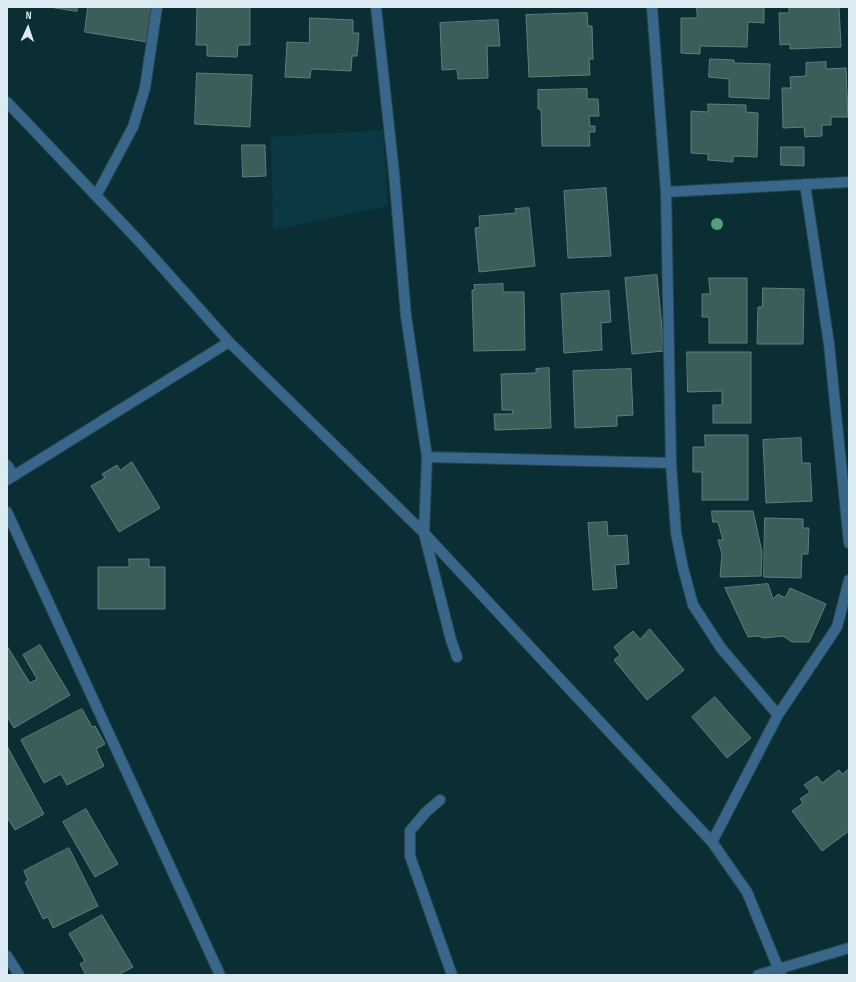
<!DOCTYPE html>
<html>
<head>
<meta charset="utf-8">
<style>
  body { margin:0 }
  #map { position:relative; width:856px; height:982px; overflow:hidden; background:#0b2d34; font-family:"Sofia Sans Condensed",sans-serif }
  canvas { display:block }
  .frame { position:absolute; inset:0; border:8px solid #daecf1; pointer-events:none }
  .north { position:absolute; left:8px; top:8px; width:40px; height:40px; -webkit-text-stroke:3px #0b2d34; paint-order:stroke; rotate:3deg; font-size:11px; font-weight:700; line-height:16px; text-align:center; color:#daecf1 }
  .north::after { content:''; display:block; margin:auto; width:14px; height:18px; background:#daecf1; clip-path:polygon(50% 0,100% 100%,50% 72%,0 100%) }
</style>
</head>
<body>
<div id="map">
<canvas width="856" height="982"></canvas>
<div class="frame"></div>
<div class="north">N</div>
</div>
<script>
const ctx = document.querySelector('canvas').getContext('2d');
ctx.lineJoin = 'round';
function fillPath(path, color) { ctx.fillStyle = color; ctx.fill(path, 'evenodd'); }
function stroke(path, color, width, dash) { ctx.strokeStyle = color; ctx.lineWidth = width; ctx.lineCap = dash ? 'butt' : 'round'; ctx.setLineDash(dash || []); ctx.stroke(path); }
fillPath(new Path2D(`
  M 383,130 L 388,206 L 273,230 L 271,137 Z`), '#0a3943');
const building = new Path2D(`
  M 50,7 L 77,7 L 77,11 Z
  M 88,7 L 152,7 L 147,42 L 85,32 Z
  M 209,7 L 250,7 L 250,45 L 238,45 L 237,57 L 207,56 L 207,45 L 196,45 L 197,8 Z
  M 697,7 L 764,7 L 764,23 L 748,22 L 747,47 L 700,46 L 700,54 L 681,53 L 681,18 L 697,18 Z
  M 789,7 L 839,7 L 841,47 L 790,49 L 790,44 L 780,45 L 779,13 L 789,13 Z
  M 587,13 L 588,26 L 592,26 L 593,59 L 589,59 L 590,75 L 529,77 L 526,15 Z
  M 310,18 L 353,20 L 353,33 L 359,33 L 357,56 L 352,56 L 351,71 L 311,69 L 310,78 L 285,77 L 287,42 L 309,43 Z
  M 498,20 L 500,46 L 487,46 L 488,78 L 458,79 L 457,69 L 442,70 L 440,23 Z
  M 710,59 L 734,60 L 734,63 L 770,64 L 769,99 L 729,97 L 729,79 L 709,77 Z
  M 826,62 L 826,69 L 846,68 L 848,117 L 831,117 L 831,125 L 822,125 L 822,136 L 805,137 L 804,127 L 783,128 L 782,88 L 791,88 L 790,77 L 806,76 L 806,63 Z
  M 197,73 L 252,75 L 250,127 L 195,124 Z
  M 587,89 L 587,99 L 598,99 L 599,116 L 589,116 L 590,126 L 595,126 L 595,132 L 589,132 L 590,146 L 542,146 L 541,110 L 538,109 L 538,90 Z
  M 708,104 L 746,105 L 746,112 L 758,113 L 757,157 L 733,156 L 733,162 L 708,160 L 708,154 L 691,153 L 691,111 L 708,112 Z
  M 242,145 L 265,145 L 266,176 L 243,177 Z
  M 781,147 L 804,147 L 804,166 L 781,165 Z
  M 606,188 L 611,256 L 568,258 L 564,191 Z
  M 529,208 L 535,266 L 479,272 L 475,228 L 480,227 L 479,216 L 516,213 L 515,209 Z
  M 657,275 L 664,351 L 632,354 L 625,278 Z
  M 709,278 L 747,278 L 747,343 L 709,343 L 709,317 L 702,317 L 702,294 L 710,294 Z
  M 503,284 L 503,292 L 524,292 L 525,350 L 474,351 L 472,290 L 475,290 L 474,285 Z
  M 763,288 L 804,289 L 803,344 L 757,344 L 758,307 L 762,307 Z
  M 609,291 L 611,322 L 601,323 L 602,350 L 564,353 L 561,294 Z
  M 687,352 L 751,352 L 751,423 L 713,423 L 713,405 L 722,405 L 722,391 L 688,392 Z
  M 549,368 L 551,428 L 495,430 L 494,414 L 513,414 L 512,410 L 502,410 L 501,374 L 536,373 L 536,369 Z
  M 631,369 L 633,415 L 617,416 L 617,426 L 575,428 L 573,371 Z
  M 705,435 L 748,435 L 748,500 L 702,500 L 702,472 L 693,472 L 693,447 L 705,447 Z
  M 801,438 L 802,463 L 810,463 L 812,501 L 766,503 L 763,440 Z
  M 132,462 L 160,508 L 119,532 L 91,486 L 105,478 L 102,474 L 117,465 L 120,470 Z
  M 712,511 L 753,511 L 762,552 L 761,576 L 720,577 L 722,554 L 718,540 L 723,540 L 718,522 L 713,522 Z
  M 765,518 L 803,519 L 803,528 L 809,528 L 808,554 L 802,554 L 801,578 L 764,577 Z
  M 607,522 L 608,536 L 627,535 L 629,564 L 615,565 L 617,588 L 593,590 L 588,523 Z
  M 129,559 L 149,559 L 149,567 L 165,567 L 165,609 L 98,609 L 98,567 L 129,567 Z
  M 768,584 L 773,599 L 778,594 L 785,598 L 790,588 L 826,604 L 809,642 L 792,642 L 783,636 L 764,638 L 758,636 L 748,637 L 725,588 Z
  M 650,629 L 684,670 L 647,700 L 614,660 L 620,655 L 614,647 L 633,631 L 640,639 Z
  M 40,645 L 70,695 L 14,728 L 7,716 L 7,646 L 30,683 L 37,679 L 23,655 Z
  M 715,697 L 751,738 L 727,758 L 692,717 Z
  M 82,709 L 92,727 L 95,726 L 105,744 L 96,749 L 104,766 L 67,785 L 61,774 L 44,783 L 21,740 Z
  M 7,746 L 44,814 L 15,830 L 7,817 Z
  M 849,769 L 849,831 L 822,851 L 792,811 L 803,803 L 800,799 L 810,792 L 804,785 L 817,776 L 822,783 L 839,770 L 842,774 Z
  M 86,809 L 118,864 L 95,877 L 63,822 Z
  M 69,848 L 98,906 L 53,928 L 48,917 L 43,919 L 25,882 L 28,880 L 24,871 Z
  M 102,915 L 133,967 L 118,975 L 86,975 L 80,964 L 85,961 L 69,934 Z`);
fillPath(building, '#3b5e5a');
stroke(building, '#5d807c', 1);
const street = new Path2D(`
  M 376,7 L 394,173 L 406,316 L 427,457 L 424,533 L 451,640 L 457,657
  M 652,7 L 666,192 L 671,463 L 676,533 L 683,568 L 693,605 L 721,648 L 778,715
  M 7,102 L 138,240 L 229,342 L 424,533 L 712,842 L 747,892 L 781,975
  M 805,184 L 829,344 L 849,543
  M 666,192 L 849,182
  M 96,196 L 133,127 L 145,88 L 157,7
  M 427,457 L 671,463
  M 7,465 L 14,476
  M 7,480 L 229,342
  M 7,512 L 220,975
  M 440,800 L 426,812 L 410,831 L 410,856 L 452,975
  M 712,842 L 778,715 L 837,627 L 849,580
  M 7,956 L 19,975
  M 758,975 L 849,948`);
stroke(street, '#28484e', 12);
stroke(street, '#39678b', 10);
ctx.fillStyle = '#50a080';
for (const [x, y] of [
  [717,224]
]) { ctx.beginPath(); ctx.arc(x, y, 6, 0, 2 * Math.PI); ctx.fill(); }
</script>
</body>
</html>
